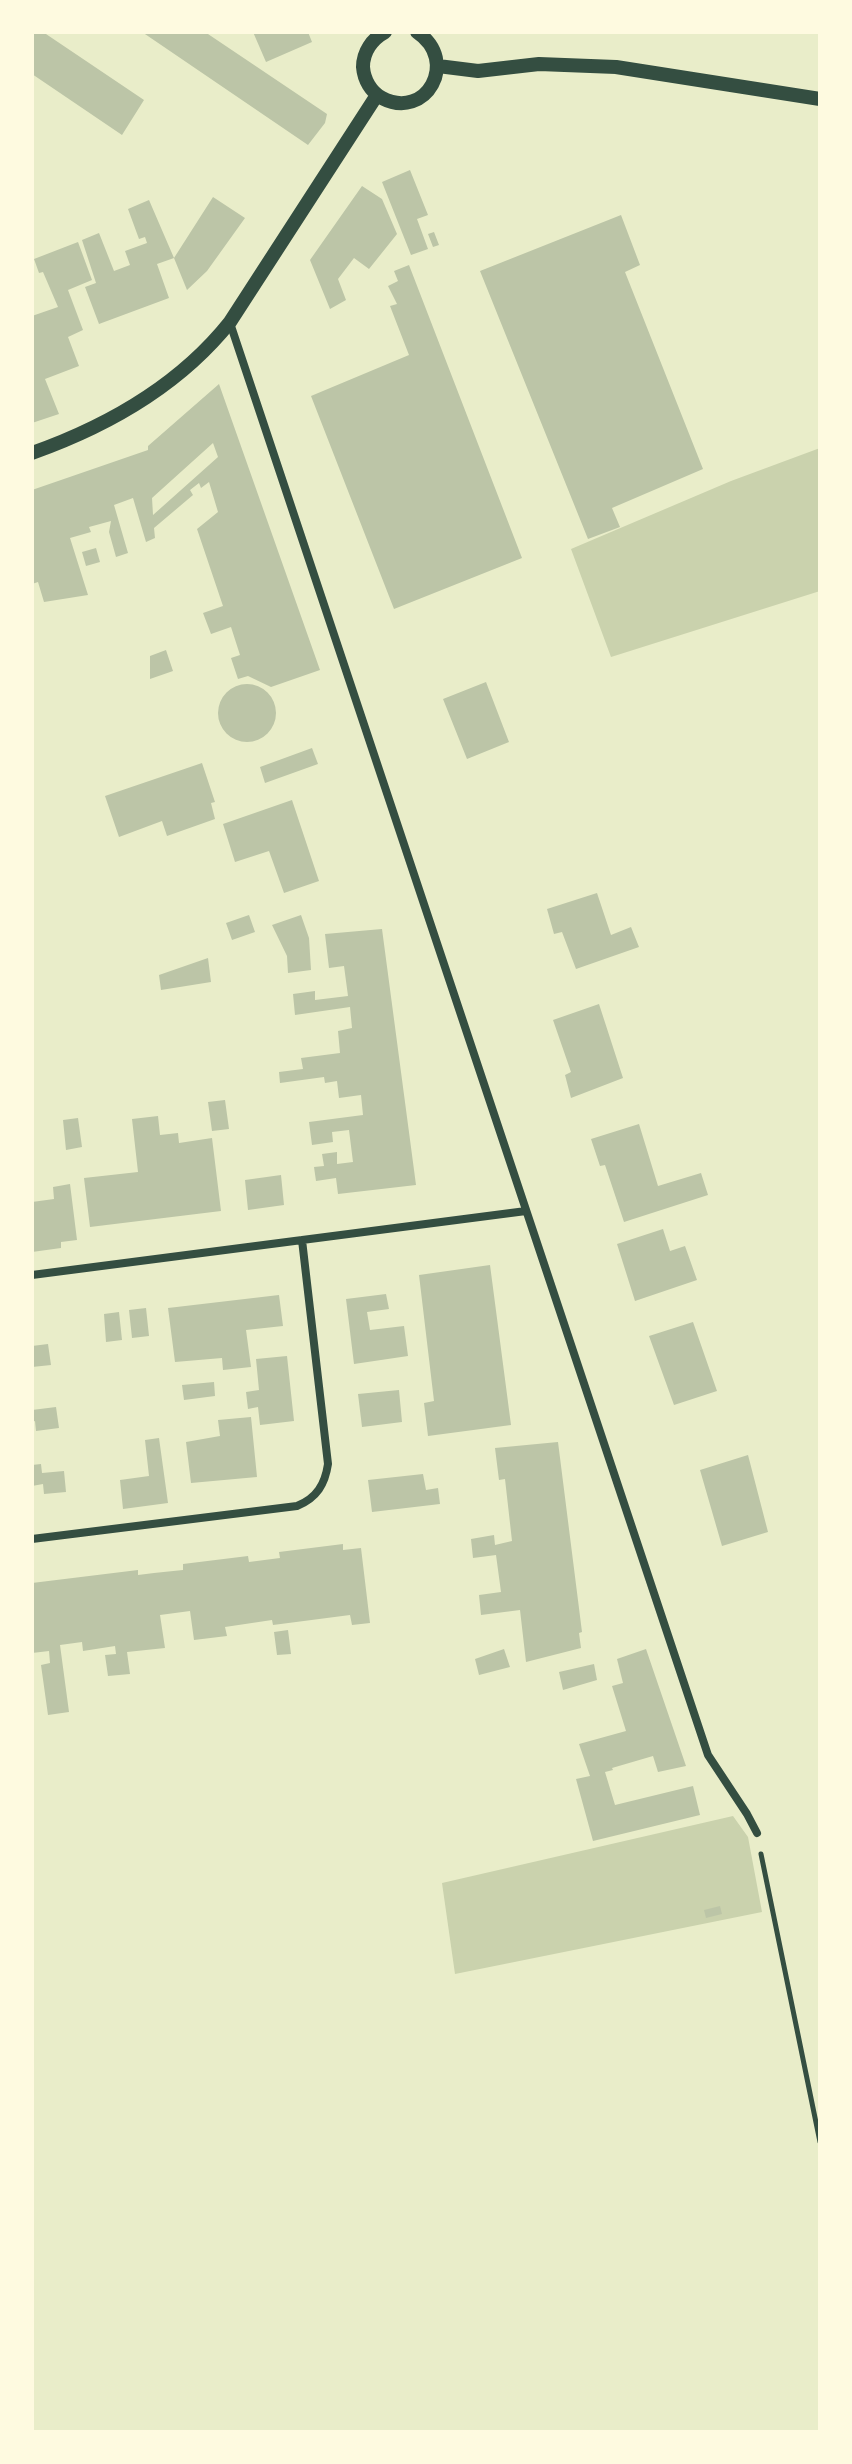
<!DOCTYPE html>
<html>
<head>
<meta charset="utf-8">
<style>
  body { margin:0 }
  #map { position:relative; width:852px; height:2464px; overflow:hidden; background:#e9edc9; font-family:Barlow,sans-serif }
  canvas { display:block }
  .frame { position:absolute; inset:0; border:34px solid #fefae0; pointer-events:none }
</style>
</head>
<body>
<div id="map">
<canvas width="852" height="2464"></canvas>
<div class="frame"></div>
</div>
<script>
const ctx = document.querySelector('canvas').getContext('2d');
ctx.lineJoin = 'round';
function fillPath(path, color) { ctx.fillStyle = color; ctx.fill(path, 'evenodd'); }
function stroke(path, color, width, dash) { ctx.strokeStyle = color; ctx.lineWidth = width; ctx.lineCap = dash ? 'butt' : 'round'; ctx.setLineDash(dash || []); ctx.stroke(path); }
fillPath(new Path2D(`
  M 820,448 L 820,591 L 611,657 L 571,549 L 731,481 Z
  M 733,1816 L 748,1837 L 762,1912 L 455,1974 L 442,1883 Z`), '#cad2ad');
fillPath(new Path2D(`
  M 32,32 L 43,32 L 144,100 L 122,135 L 32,74 Z
  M 142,32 L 205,32 L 327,114 L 325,123 L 308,145 Z
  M 253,32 L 308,32 L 312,42 L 266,62 Z
  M 410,170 L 428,215 L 417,219 L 428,249 L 411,255 L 382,182 Z
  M 362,186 L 382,199 L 397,234 L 369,269 L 354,258 L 338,279 L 346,300 L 330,309 L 310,260 Z
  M 213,197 L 245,218 L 207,271 L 187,290 L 174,258 Z
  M 149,200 L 174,258 L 157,264 L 169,298 L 99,324 L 85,287 L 96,283 L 82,240 L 99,233 L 114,271 L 130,265 L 125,251 L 147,243 L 145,237 L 139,239 L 128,209 Z
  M 621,215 L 640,265 L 625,272 L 703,469 L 612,508 L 620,527 L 588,539 L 480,271 Z
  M 434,232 L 439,245 L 433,247 L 428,234 Z
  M 78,242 L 92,280 L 68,290 L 83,330 L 68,337 L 79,366 L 45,379 L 59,414 L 32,423 L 32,316 L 58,307 L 43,272 L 39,273 L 34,259 Z
  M 409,265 L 522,558 L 394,609 L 311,396 L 409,355 L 390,306 L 397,304 L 388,286 L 398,281 L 394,271 Z
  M 219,384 L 320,670 L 271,687 L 248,676 L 238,679 L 231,658 L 240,655 L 231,627 L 211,634 L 203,613 L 223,606 L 197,529 L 218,512 L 209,482 L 201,488 L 199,483 L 190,490 L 193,495 L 154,528 L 155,538 L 146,542 L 133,498 L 114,505 L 128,553 L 116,557 L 109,532 L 111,521 L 89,527 L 91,532 L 70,538 L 88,595 L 44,602 L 38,582 L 32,584 L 32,490 L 148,450 L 148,446 ZM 213,443 L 218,457 L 153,515 L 152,498 Z
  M 96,548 L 100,562 L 86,566 L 82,552 Z
  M 166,650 L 173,671 L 150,679 L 150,656 Z
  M 486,682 L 509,742 L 467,759 L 443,699 Z
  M218 713a29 29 0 1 1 58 0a29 29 0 1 1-58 0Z
  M 312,748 L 318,764 L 265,783 L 260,767 Z
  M 202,763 L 215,802 L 211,803 L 215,819 L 167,836 L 162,821 L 119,837 L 105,796 Z
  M 292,800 L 319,881 L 284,893 L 269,851 L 235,862 L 223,824 Z
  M 597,893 L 611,935 L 631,927 L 639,947 L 576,969 L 562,932 L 554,934 L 547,909 Z
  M 249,915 L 255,932 L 232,940 L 226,923 Z
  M 301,915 L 309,938 L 311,970 L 288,973 L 287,956 L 272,925 Z
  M 382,929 L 416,1185 L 338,1194 L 336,1178 L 316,1181 L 314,1167 L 324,1166 L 322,1154 L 337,1152 L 337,1164 L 353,1162 L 349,1130 L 332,1132 L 333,1142 L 312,1145 L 309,1122 L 363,1115 L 361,1095 L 339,1098 L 337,1081 L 325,1083 L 324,1077 L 280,1083 L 279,1072 L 303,1069 L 301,1058 L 340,1053 L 338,1031 L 352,1028 L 350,1007 L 295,1015 L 293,994 L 315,991 L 315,1000 L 348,996 L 344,966 L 329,968 L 325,934 Z
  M 208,958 L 211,982 L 161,990 L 159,975 Z
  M 599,1004 L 623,1078 L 571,1098 L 565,1075 L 571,1072 L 553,1020 Z
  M 225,1100 L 229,1129 L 212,1131 L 208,1102 Z
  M 158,1116 L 160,1135 L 178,1133 L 179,1143 L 212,1138 L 221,1211 L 90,1227 L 84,1178 L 138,1172 L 132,1119 Z
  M 78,1118 L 82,1147 L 66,1150 L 63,1120 Z
  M 639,1124 L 658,1186 L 701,1173 L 708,1195 L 624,1222 L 605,1165 L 600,1166 L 591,1139 Z
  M 281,1175 L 284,1205 L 248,1210 L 245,1180 Z
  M 70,1184 L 77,1240 L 61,1242 L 61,1248 L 32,1252 L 32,1202 L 54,1199 L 53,1187 Z
  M 663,1229 L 670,1251 L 685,1246 L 697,1280 L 635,1301 L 617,1244 Z
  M 490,1265 L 511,1425 L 428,1436 L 424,1403 L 434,1401 L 419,1275 Z
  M 386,1294 L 389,1309 L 367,1312 L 370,1330 L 404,1326 L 408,1356 L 354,1364 L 346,1299 Z
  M 279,1295 L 283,1326 L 246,1330 L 251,1367 L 223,1370 L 222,1358 L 175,1362 L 168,1308 Z
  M 146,1308 L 149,1336 L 132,1338 L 129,1310 Z
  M 119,1312 L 122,1340 L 106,1342 L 104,1314 Z
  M 693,1322 L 717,1391 L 674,1405 L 649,1336 Z
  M 48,1344 L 51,1365 L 32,1367 L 32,1346 Z
  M 287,1356 L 294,1421 L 260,1425 L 258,1407 L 248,1409 L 246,1392 L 259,1390 L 256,1359 Z
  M 214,1382 L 215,1396 L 184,1400 L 182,1385 Z
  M 399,1390 L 402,1422 L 362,1427 L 358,1394 Z
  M 56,1407 L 59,1428 L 36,1431 L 35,1421 L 32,1422 L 32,1410 Z
  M 251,1417 L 257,1477 L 191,1483 L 186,1442 L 220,1436 L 218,1420 Z
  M 159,1438 L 168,1503 L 123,1509 L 120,1480 L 149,1476 L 145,1440 Z
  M 558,1442 L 582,1632 L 579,1633 L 581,1648 L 526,1662 L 520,1610 L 481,1615 L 479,1595 L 501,1592 L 496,1555 L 473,1558 L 471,1539 L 494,1535 L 495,1545 L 512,1541 L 505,1479 L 499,1480 L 495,1448 Z
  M 748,1455 L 768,1532 L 722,1546 L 700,1470 Z
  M 41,1464 L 42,1473 L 64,1471 L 66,1492 L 44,1494 L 43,1484 L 32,1486 L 32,1465 Z
  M 423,1474 L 426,1490 L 438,1488 L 440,1504 L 372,1512 L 368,1480 Z
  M 343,1544 L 343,1550 L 361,1548 L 370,1623 L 352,1625 L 350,1615 L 273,1625 L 272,1620 L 225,1627 L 227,1636 L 194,1640 L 190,1611 L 160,1615 L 165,1648 L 127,1652 L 130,1674 L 108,1676 L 105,1655 L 116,1654 L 115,1646 L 83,1651 L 82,1642 L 60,1645 L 69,1712 L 48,1715 L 41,1665 L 50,1663 L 49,1651 L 32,1653 L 32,1583 L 138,1570 L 138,1575 L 154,1573 L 183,1570 L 183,1564 L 248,1556 L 249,1562 L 280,1558 L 279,1552 Z
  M 288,1630 L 291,1654 L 277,1655 L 274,1632 Z
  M 504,1649 L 510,1667 L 479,1675 L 475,1659 Z
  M 646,1649 L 686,1766 L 658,1772 L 653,1756 L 612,1768 L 613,1770 L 605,1772 L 615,1805 L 693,1786 L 700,1815 L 593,1841 L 576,1779 L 590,1776 L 579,1744 L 626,1731 L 612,1686 L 623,1683 L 617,1659 Z
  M 594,1664 L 597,1680 L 563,1690 L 559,1672 Z
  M 720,1906 L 722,1914 L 706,1918 L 704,1910 Z`), '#bcc5a7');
stroke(new Path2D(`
  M 761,1854 L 820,2142`), '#344e41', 5);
stroke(new Path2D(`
  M 230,323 L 708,1755 L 747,1814 L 757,1833
  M 32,1275 L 526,1211
  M 32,1539 L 297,1506 C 317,1498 325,1484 328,1464 L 302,1240`), '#344e41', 8);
stroke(new Path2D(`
  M 385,32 C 372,39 363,52 363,67 C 364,80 371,92 382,98 C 426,121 460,61 417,32
  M 438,66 L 478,71 L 539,64 L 616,67 L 820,99
  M 32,453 C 108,426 179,386 230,322 L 377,95`), '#344e41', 14);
</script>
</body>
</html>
